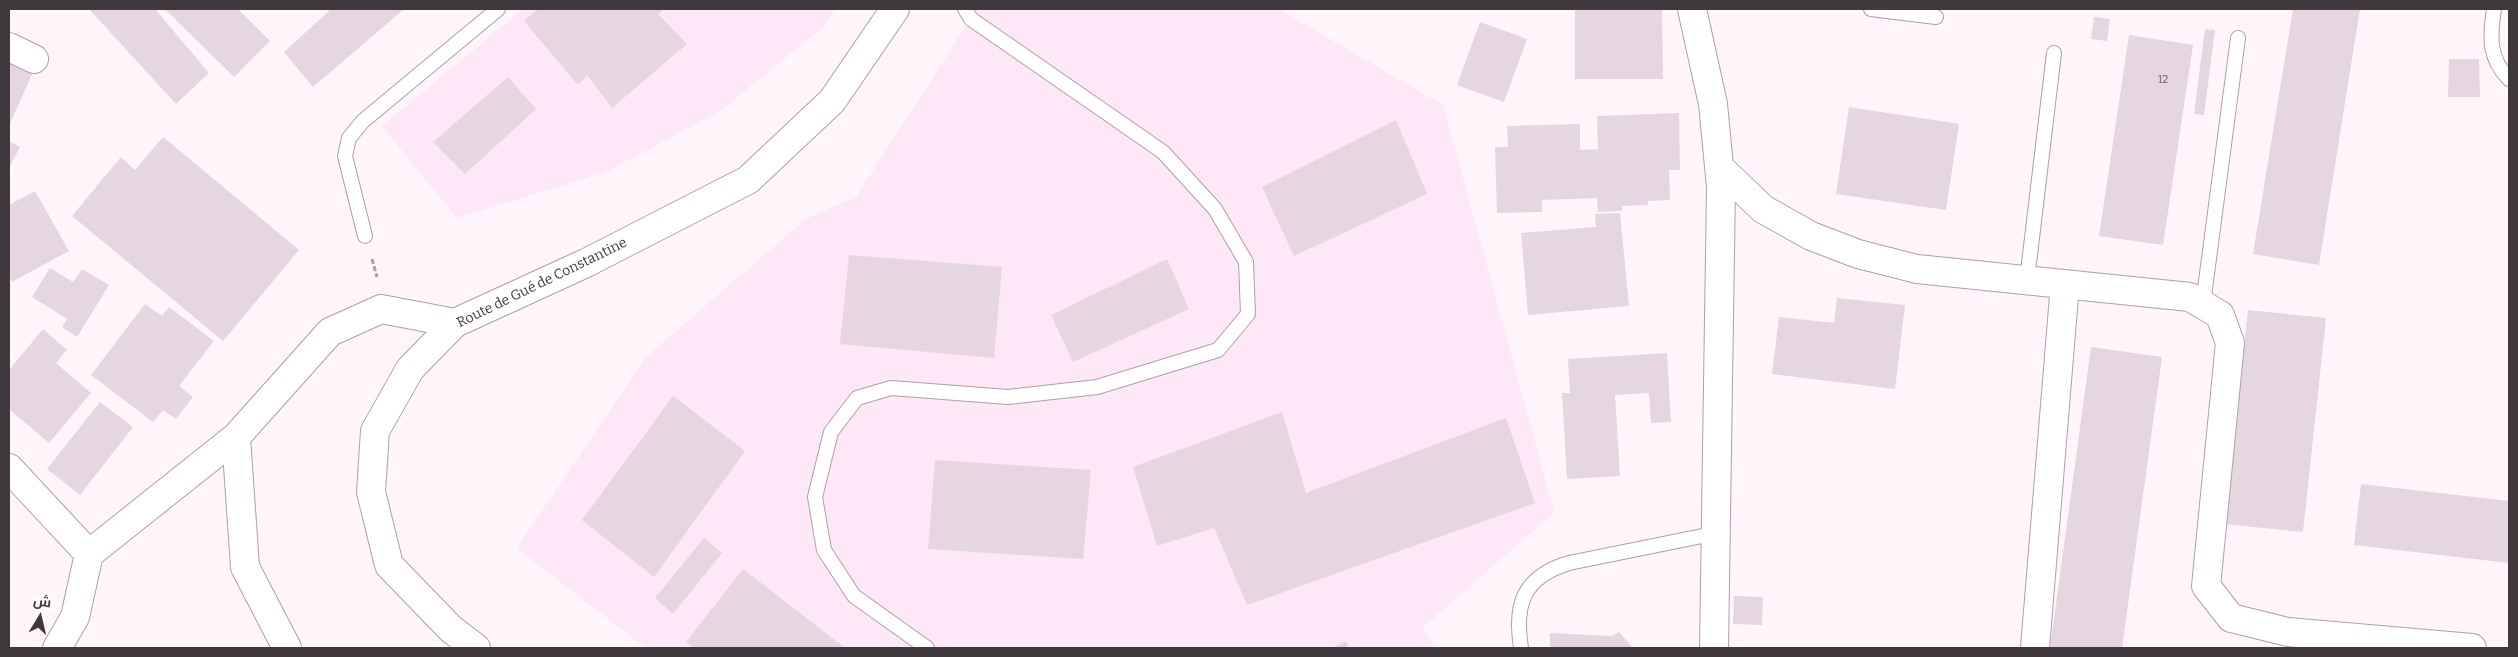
<!DOCTYPE html>
<html>
<head>
<meta charset="utf-8">
<style>
  body { margin:0 }
  #map { position:relative; width:2518px; height:657px; overflow:hidden; background:#fff5fb; font-family:Bitter,Cairo,serif }
  canvas { display:block }
  .frame { position:absolute; inset:0; border:10px solid #3f393d; pointer-events:none }
  .north { position:absolute; left:15px; top:592px; width:50px; height:50px; -webkit-text-stroke:4px #fff; paint-order:stroke; rotate:9deg; font-size:14px; font-weight:700; line-height:20px; text-align:center; color:#3f393d }
  .north::after { content:''; display:block; margin:auto; width:18px; height:22px; background:#3f393d; clip-path:polygon(50% 0,100% 100%,50% 72%,0 100%) }
</style>
</head>
<body>
<div id="map">
<canvas width="2518" height="657"></canvas>
<div class="frame"></div>
<div class="north">ش</div>
</div>
<script>
const ctx = document.querySelector('canvas').getContext('2d');
ctx.lineJoin = 'round';
function fillPath(path, color) { ctx.fillStyle = color; ctx.fill(path, 'evenodd'); }
function stroke(path, color, width, dash) { ctx.strokeStyle = color; ctx.lineWidth = width; ctx.lineCap = dash ? 'butt' : 'round'; ctx.setLineDash(dash || []); ctx.stroke(path); }
function write(font, color, halo, rows, align = 'center') {
  ctx.font = font + ' Bitter,serif'; ctx.lineWidth = 4; ctx.setLineDash([]); ctx.textBaseline = 'middle'; ctx.strokeStyle = halo; ctx.fillStyle = color; for (const [text, x, y, turn = 0] of rows) {
    ctx.save(); ctx.translate(x, y); ctx.rotate((+turn || 0) * Math.PI / 180); ctx.textAlign = isNaN(turn) ? turn : align; if (halo) ctx.strokeText(text, 0, 0); ctx.fillText(text, 0, 0); ctx.restore();
  }
}
fillPath(new Path2D(`
  M 523,9 L 835,9 L 823,27 L 720,111 L 606,172 L 457,218 L 382,126 Z
  M 977,9 L 1278,9 L 1443,105 L 1554,512 L 1422,628 L 1435,648 L 646,648 L 517,548 L 645,358 L 806,219 L 856,197 Z`), '#fee7f6');
fillPath(new Path2D(`
  M 89,9 L 155,9 L 209,73 L 176,104 Z
  M 165,9 L 238,9 L 270,41 L 234,77 Z
  M 331,9 L 404,9 L 313,87 L 284,52 Z
  M 538,9 L 664,9 L 658,14 L 687,44 L 612,108 L 587,75 L 578,85 L 524,21 Z
  M 1575,9 L 1662,9 L 1663,79 L 1575,79 Z
  M 2293,9 L 2360,9 L 2319,265 L 2253,254 Z
  M 2094,17 L 2110,19 L 2107,41 L 2091,39 Z
  M 1480,22 L 1527,39 L 1504,102 L 1457,85 Z
  M 2205,29 L 2215,30 L 2204,115 L 2194,114 Z
  M 2129,35 L 2193,45 L 2163,245 L 2099,236 Z
  M 9,50 L 37,63 L 9,126 Z
  M 2449,59 L 2479,59 L 2480,97 L 2448,97 Z
  M 508,77 L 536,109 L 465,174 L 433,142 Z
  M 1849,107 L 1959,124 L 1946,210 L 1836,194 Z
  M 1679,113 L 1680,170 L 1669,170 L 1670,200 L 1648,201 L 1648,205 L 1622,206 L 1622,211 L 1598,212 L 1597,198 L 1542,200 L 1542,212 L 1497,213 L 1495,147 L 1508,147 L 1507,126 L 1580,124 L 1580,150 L 1598,149 L 1597,116 Z
  M 1396,120 L 1427,194 L 1294,256 L 1262,187 Z
  M 163,137 L 299,250 L 223,341 L 72,216 L 121,157 L 135,170 Z
  M 9,141 L 20,147 L 9,168 Z
  M 35,191 L 69,251 L 12,282 L 9,275 L 9,205 Z
  M 1620,213 L 1629,306 L 1528,315 L 1521,233 L 1596,227 L 1595,214 Z
  M 849,255 L 1002,267 L 994,358 L 840,344 Z
  M 1167,259 L 1189,309 L 1073,362 L 1051,315 Z
  M 50,268 L 73,282 L 82,269 L 109,285 L 77,337 L 62,327 L 67,319 L 32,297 Z
  M 1837,298 L 1905,305 L 1895,389 L 1772,374 L 1779,317 L 1834,323 Z
  M 145,304 L 162,316 L 169,307 L 214,341 L 179,386 L 193,397 L 176,419 L 163,410 L 153,422 L 91,375 Z
  M 2248,310 L 2326,318 L 2303,532 L 2224,524 Z
  M 43,329 L 67,350 L 56,363 L 91,393 L 49,443 L 9,409 L 9,370 Z
  M 2091,347 L 2162,357 L 2122,648 L 2050,648 Z
  M 1667,353 L 1671,422 L 1651,423 L 1649,393 L 1615,395 L 1620,476 L 1567,479 L 1562,393 L 1570,393 L 1568,359 Z
  M 673,396 L 745,451 L 654,577 L 582,520 Z
  M 100,402 L 133,427 L 80,495 L 47,469 Z
  M 1282,412 L 1306,493 L 1506,418 L 1535,503 L 1247,605 L 1214,528 L 1157,546 L 1133,467 Z
  M 935,460 L 1091,470 L 1083,559 L 928,549 Z
  M 2361,484 L 2509,501 L 2509,563 L 2354,545 Z
  M 704,538 L 722,553 L 673,614 L 655,598 Z
  M 743,569 L 845,648 L 694,648 L 686,642 Z
  M 1734,596 L 1763,597 L 1762,625 L 1733,624 Z
  M 1619,632 L 1633,648 L 1550,648 L 1550,633 L 1612,636 Z
  M 1346,641 L 1349,648 L 1332,648 Z`), '#e6d6e0');
const service = new Path2D(`
  M 1871,9 L 1936,17
  M 2494,9 C 2490,36 2488,58 2509,79
  M 365,236 L 345,156 L 349,138 L 363,121 L 498,9
  M 2027,280 L 2054,53
  M 2203,304 L 2238,38
  M 927,648 L 854,596 L 824,550 L 815,497 L 831,432 L 857,398 L 891,388 L 1008,397 L 1097,387 L 1218,350 L 1248,314 L 1246,262 L 1215,209 L 1163,152 L 971,19 L 965,9
  M 1521,648 C 1514,604 1523,577 1569,563 L 1717,533`);
const minor = new Path2D(`
  M 1692,9 L 1713,104 L 1721,187 L 1714,648
  M 9,47 L 34,59
  M 1719,167 L 1763,209 L 1811,236 L 1858,254 L 1917,269 L 2190,297 L 2220,315 L 2230,343 L 2206,586 L 2231,618 L 2288,632 L 2472,648
  M 236,437 L 245,567 L 287,648
  M 9,468 L 89,554
  M 57,648 L 75,617 L 89,554 L 236,437 L 330,332 L 381,309 L 455,323
  M 2035,648 L 2065,284`);
const secondary = new Path2D(`
  M 476,648 L 451,629 L 389,565 L 371,492 L 375,431 L 410,369 L 455,323 L 586,263 L 748,180 L 832,101 L 895,9`);
stroke(service, '#ae9fa9', 16);
stroke(minor, '#ae9fa9', 30);
stroke(secondary, '#ae9fa9', 30);
stroke(new Path2D(`
  M 372,259 L 377,277`), '#a79ea4', 3, [5, 2.5]);
stroke(service, '#fff', 14);
stroke(minor, '#fff', 28);
stroke(secondary, '#fff', 28);
write('11px', '#696066', null, [
  ["12",2163,80]
]);
write('14px', '#3f393d', '#fff', [
  ["Route de Gué de Constantine",542,283,-26]
]);
</script>
</body>
</html>
